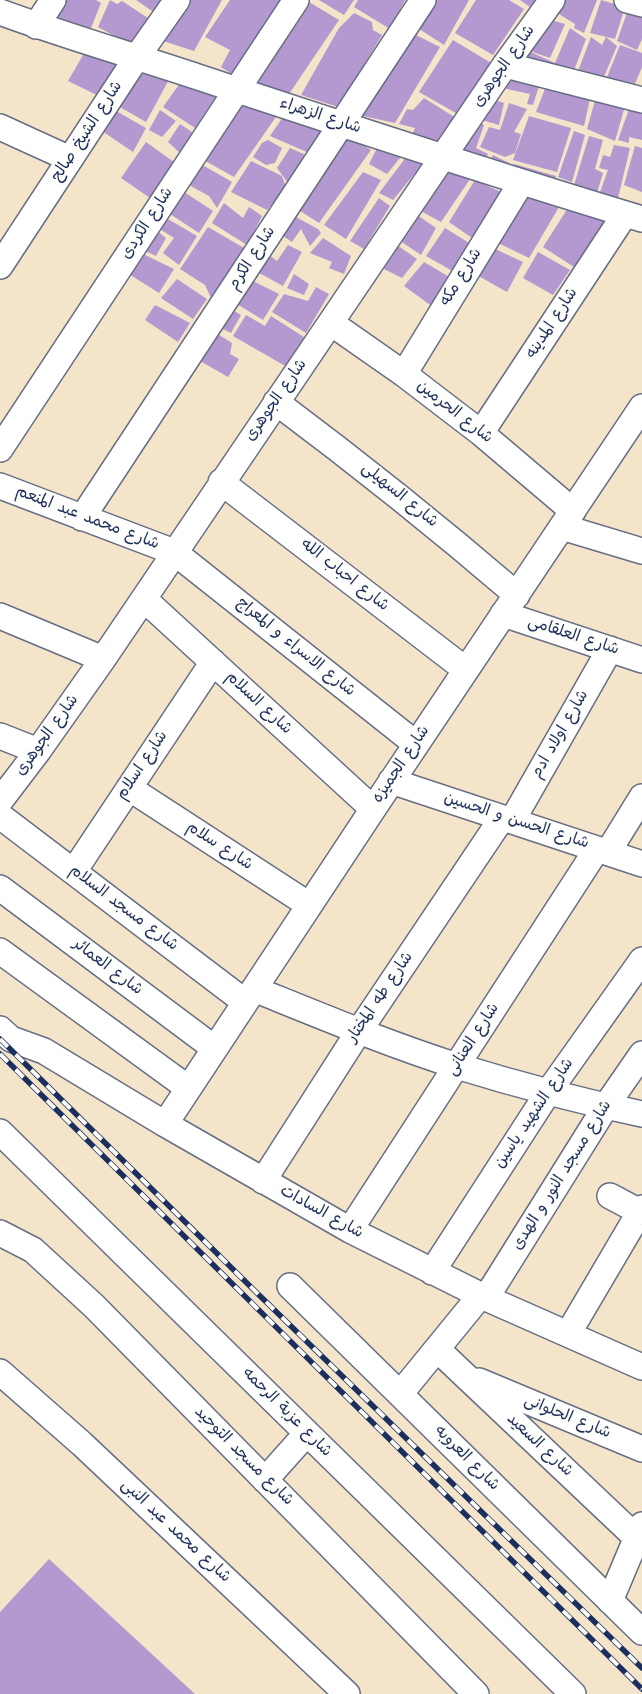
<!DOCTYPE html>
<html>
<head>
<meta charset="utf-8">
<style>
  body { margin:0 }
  canvas { display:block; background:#f3e4ca }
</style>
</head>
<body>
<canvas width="642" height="1694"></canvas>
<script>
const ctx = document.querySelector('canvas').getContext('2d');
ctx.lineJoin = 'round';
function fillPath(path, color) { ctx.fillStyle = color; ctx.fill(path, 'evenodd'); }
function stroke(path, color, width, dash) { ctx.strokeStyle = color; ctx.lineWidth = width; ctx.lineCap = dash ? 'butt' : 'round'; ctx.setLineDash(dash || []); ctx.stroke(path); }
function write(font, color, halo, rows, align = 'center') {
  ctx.font = font + ' Kalam,"Playpen Sans Arabic",sans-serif'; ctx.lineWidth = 4; ctx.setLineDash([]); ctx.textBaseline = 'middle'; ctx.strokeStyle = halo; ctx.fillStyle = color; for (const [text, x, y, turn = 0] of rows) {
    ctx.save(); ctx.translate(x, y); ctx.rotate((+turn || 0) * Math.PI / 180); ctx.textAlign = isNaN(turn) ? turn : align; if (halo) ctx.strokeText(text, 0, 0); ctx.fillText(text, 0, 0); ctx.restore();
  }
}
fillPath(new Path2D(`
  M 67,0 L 96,0 L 101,3 L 89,33 L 54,22 Z
  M 110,0 L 117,4 L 122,1 L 151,20 L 135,47 L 98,27 Z
  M 136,0 L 163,0 L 155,13 Z
  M 184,0 L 222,0 L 194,51 L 157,39 Z
  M 230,0 L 280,0 L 235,76 L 221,67 L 230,50 L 205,37 Z
  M 319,0 L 354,0 L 344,15 Z
  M 358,0 L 405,0 L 390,29 L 354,7 Z
  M 430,0 L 469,0 L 444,45 L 413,25 Z
  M 476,0 L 509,0 L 524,9 L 493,55 L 455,33 Z
  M 520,0 L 535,0 L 530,7 Z
  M 556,0 L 597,0 L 584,33 L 574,28 L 575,24 L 559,14 L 552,16 Z
  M 601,0 L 625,7 L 615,39 L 590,33 Z
  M 309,2 L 339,20 L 287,97 L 255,87 Z
  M 629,7 L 642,11 L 642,39 L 637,50 L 617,41 Z
  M 354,13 L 372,22 L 373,30 L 382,35 L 338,107 L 301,95 L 339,28 Z
  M 544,18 L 565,24 L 550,58 L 524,49 L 555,63 L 570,28 L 586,39 L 571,78 L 510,63 Z
  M 410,32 L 440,47 L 395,123 L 354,114 Z
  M 591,37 L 602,45 L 606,37 L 617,46 L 600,86 L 575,79 Z
  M 453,40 L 493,64 L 461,116 L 419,92 Z
  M 620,45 L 642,53 L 642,67 L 635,84 L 622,82 L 603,87 Z
  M 86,50 L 123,64 L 101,97 L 68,81 Z
  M 142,69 L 171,76 L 146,122 L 118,106 Z
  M 505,76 L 539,86 L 533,105 L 527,104 L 530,94 L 498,87 Z
  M 183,79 L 219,91 L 195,128 L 163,107 Z
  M 548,81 L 591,94 L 584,126 L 536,112 Z
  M 596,97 L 625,106 L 615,141 L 587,129 Z
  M 424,98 L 456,118 L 437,151 L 412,135 L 415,128 L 399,124 L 407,109 L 413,110 Z
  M 489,98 L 504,103 L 499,125 L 475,118 Z
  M 240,99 L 278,114 L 234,177 L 200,158 Z
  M 509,103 L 527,109 L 514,132 L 521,134 L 515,153 L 505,157 L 480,147 L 489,127 L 500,130 Z
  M 629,109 L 642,114 L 642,140 L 629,137 L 629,143 L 618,140 Z
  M 160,110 L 176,121 L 162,137 L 149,130 Z
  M 116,111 L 146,128 L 133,152 L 102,131 Z
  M 529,116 L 571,128 L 557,172 L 513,160 Z
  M 283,117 L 324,130 L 309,153 L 270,136 Z
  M 472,120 L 484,125 L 476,148 L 488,154 L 482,166 L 452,153 Z
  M 180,124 L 192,132 L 180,153 L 168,142 Z
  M 574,131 L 585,135 L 572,182 L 558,177 Z
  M 345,134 L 371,150 L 319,223 L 297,209 Z
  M 589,136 L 603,140 L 595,169 L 603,173 L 597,193 L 574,185 Z
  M 268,140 L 282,148 L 275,163 L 266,165 L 253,157 L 262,143 Z
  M 146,142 L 178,165 L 153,200 L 121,178 Z
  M 379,144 L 404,153 L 387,174 L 369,164 Z
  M 614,145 L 630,148 L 617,202 L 599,195 L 608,170 L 599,168 L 603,155 L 610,157 Z
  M 635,146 L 642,148 L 642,192 L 624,185 Z
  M 290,148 L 306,155 L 288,183 L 277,168 Z
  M 410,152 L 425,161 L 393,200 L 379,193 Z
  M 493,155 L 509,163 L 504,174 L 487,167 Z
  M 251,161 L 282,176 L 286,187 L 267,210 L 231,192 Z
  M 199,163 L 232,182 L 217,208 L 209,196 L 187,184 Z
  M 514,164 L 556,176 L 551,189 L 508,176 Z
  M 443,169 L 470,179 L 441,222 L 417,209 Z
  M 363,172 L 381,180 L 346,239 L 324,225 Z
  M 475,180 L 505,194 L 475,240 L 449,222 Z
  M 181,190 L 213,211 L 199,233 L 167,212 Z
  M 524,196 L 559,207 L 529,258 L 494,241 Z
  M 379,198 L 390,206 L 364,249 L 350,241 Z
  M 224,203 L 243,218 L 249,207 L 262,216 L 247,245 L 212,223 Z
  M 568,208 L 607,218 L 574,267 L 543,247 Z
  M 413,212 L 436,228 L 421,255 L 396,238 Z
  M 290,214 L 318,229 L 321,233 L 310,246 L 301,229 L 292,242 L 277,232 Z
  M 161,215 L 197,236 L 179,265 L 163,253 L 174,238 L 155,226 Z
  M 208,227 L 244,248 L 211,298 L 205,285 L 180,269 Z
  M 153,228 L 166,238 L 156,256 L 139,248 Z
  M 445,228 L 474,246 L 456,273 L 426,256 Z
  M 323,238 L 351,256 L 344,274 L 329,268 L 332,262 L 310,253 Z
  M 394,243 L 417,259 L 402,278 L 378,266 Z
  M 288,245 L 302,252 L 283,286 L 252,269 L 264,251 L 277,261 Z
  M 493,248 L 523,262 L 507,292 L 475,274 Z
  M 139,252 L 174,269 L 159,293 L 124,271 Z
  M 538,252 L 570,270 L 553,295 L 523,278 Z
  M 424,262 L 451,278 L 433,307 L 404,286 Z
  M 294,274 L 309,284 L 304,295 L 287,288 Z
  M 177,279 L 207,299 L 193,319 L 161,298 Z
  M 253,281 L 279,294 L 263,320 L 237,304 Z
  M 316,287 L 329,294 L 306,333 L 272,312 L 284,294 L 308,301 Z
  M 155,305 L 190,323 L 178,342 L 145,320 Z
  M 226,306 L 241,315 L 231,333 L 215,325 Z
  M 246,315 L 265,326 L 271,316 L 307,339 L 287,367 L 233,336 Z
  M 211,330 L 232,343 L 230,354 L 239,359 L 228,377 L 193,357 Z
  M 49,1559 L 195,1694 L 0,1694 L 0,1612 Z`), '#b498d0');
const minor = new Path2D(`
  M 627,0 L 642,4
  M 0,12 C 65,36 132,55 198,77 C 346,126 493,174 642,219
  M 36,26 L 53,0
  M 505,65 L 642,100
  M 0,127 L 70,159
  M 0,266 L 137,57 L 177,0
  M 331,323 L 404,374 L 481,433 L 573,511
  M 404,374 L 521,183
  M 276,402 C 359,464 439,528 517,595
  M 481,433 L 625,214
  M 0,449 L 296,0
  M 221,482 L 466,670
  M 0,486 L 174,552 L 416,744
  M 82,518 L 423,0
  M 562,527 L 642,551
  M 144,599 L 373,809
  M 503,614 L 642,660
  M 0,616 L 103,659
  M 0,736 L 38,751
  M 391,781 L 642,864
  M 129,788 L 309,905
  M 0,801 L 38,751 L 103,659 L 505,65 L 552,0
  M 0,816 L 245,1002
  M 512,821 L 610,649
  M 608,852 L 642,797
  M 74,871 L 213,662
  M 0,888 L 214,1048
  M 0,951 L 188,1088
  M 254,989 C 321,1016 388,1044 457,1066 C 518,1085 580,1101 642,1114
  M 0,1029 L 11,1039 L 44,1051 L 165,1124 L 350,1230 L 486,1298 L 642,1367
  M 165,1124 L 373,809 L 642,407
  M 0,1132 L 573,1694
  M 263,1181 L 359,1031 L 502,818
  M 610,1196 L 640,1212
  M 350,1230 L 597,849
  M 0,1233 L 33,1250 L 94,1306 L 476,1694
  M 432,1272 L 549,1091 L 642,960
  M 290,1286 L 642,1632
  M 486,1298 L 606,1106 L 642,1054
  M 568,1334 L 642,1208
  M 437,1349 L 642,1543
  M 0,1372 L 82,1444 L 347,1694
  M 479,1381 L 642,1449
  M 400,1394 L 480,1296
  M 265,1480 L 307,1433
  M 610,1601 L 642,1525`);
stroke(minor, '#676e84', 28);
stroke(minor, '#fff', 25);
const rail = new Path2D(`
  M 0,1039 L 258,1294 L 642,1668
  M 0,1054 L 642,1689`);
stroke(rail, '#1b2f5e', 5.5);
stroke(rail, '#fdfcf7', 4, [11]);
write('16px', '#1b2f5e', '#fdfcf7', [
  ["شارع الجوهرى",505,67,-55],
  ["شارع الزهراء",320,117,18],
  ["شارع الشيخ صالح",88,132,-57],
  ["شارع الكردى",148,224,-57],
  ["شارع الكرم",253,259,-57],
  ["شارع مكه",462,278,-58],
  ["شارع المدينه",553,324,-57],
  ["شارع الجوهرى",277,401,-55],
  ["شارع الحرمين",454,413,38],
  ["شارع السهيلى",399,496,39],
  ["شارع محمد عبد المنعم",87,519,21],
  ["شارع احباب الله",344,576,38],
  ["شارع العلقامى",573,637,18],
  ["شارع الاسراء و المعراج",295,648,39],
  ["شارع السلام",258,704,43],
  ["شارع اولاد ادم",561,735,-60],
  ["شارع الجوهرى",48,736,-54],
  ["شارع الجميزه",402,765,-56],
  ["شارع اسلام",143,766,-56],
  ["شارع الحسن و الحسين",516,822,18],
  ["شارع سلام",219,847,33],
  ["شارع مسجد السلام",123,909,37],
  ["شارع العمائر",107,968,37],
  ["شارع طه المختار",381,998,-56],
  ["شارع العنانى",474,1040,-57],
  ["شارع الشهيد ياسين",535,1114,-56],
  ["شارع مسجد النور و الهدى",563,1176,-58],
  ["شارع السادات",321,1213,29],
  ["شارع عزبة الرحمه",286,1413,45],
  ["شارع الحلوانى",567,1418,22],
  ["شارع السعيد",539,1446,43],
  ["شارع مسجد التوحيد",243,1457,45],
  ["شارع العروبه",466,1459,45],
  ["شارع محمد عبد النبى",175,1532,43]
]);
</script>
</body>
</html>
